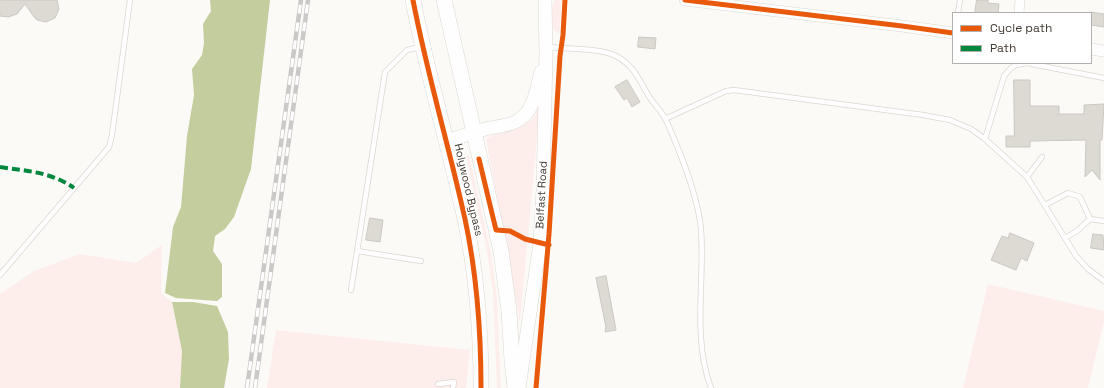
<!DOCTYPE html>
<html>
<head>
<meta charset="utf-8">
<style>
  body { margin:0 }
  #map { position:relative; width:1104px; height:388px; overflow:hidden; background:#fcfaf7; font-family:"Space Grotesk",sans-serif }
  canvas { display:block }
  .legend { position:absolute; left:952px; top:12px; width:140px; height:52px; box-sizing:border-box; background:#fff; border:1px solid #b4b1ad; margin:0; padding:5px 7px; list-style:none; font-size:12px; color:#433b32 }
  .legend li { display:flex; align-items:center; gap:8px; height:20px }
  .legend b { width:20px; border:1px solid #b4b1ad }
</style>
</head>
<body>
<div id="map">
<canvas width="1104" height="388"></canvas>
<ul class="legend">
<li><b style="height:5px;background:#e8590c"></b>Cycle path</li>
<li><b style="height:5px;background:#00873e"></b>Path</li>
</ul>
</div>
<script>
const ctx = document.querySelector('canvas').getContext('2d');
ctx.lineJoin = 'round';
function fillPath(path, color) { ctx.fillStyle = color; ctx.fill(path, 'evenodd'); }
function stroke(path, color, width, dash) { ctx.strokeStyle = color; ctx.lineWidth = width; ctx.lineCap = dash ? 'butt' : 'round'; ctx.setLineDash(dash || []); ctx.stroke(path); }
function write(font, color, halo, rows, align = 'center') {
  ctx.font = font + ' "Space Grotesk",sans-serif'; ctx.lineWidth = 3; ctx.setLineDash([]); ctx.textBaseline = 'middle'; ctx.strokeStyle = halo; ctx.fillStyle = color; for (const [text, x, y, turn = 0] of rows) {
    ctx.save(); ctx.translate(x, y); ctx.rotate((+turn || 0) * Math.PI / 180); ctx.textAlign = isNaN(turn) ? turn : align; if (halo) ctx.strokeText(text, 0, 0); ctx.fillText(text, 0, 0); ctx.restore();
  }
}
fillPath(new Path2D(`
  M 555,0 L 562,0 L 559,34 L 553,29 L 552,9 Z
  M 541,95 L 520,322 L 486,139 C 502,129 529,132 537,111 C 539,106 540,100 541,95 Z
  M 469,155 L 491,253 L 497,298 L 501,388 L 497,388 L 493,293 L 487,251 L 466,156 Z
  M 162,245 L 161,293 L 172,302 L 182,351 L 180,388 L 0,388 L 0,294 L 34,271 L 80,254 L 136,263 Z
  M 988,284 L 1104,311 L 1104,321 L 1088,388 L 963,388 Z
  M 276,330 L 470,350 L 466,388 L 267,388 Z`), '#feeeeb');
fillPath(new Path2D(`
  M 210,0 L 270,0 L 251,169 L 234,217 L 225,229 L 215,236 L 213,251 L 222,264 L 222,297 L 217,301 L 176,298 L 165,293 L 173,227 L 181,207 L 187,136 L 194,95 L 192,69 L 202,55 L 204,43 L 203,24 L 211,11 Z
  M 172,302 L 193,302 L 217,306 L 228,332 L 229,359 L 224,388 L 180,388 L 182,351 Z`), '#c3cd9d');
const building = new Path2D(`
  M 0,0 L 57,0 L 59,9 L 55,18 L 46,22 L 37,20 L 34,17 L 25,4 L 17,14 L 8,17 L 0,16 Z
  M 977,0 L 988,0 L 988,3 L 999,4 L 998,13 L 975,13 Z
  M 1091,12 L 1104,14 L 1104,27 L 1091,25 Z
  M 639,37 L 656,38 L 655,49 L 638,47 Z
  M 627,80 L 640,102 L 632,107 L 627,98 L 624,100 L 615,87 Z
  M 1014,80 L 1030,80 L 1030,106 L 1059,106 L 1059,114 L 1084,114 L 1084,105 L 1104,104 L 1102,140 L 1100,140 L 1100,180 L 1092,170 L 1085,177 L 1086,140 L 1030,141 L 1030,147 L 1006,147 L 1006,136 L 1014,136 Z
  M 370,218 L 383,220 L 380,242 L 366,240 Z
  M 1010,233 L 1034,243 L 1027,261 L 1021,258 L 1016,270 L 991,260 L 1002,236 L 1008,238 Z
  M 1093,234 L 1103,235 L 1104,250 L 1091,248 Z
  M 606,276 L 616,330 L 605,332 L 606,327 L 596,278 Z`);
fillPath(building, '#dddad3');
stroke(building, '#cbc8c2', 1);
const service = new Path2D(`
  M 958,13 L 960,0
  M 548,47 C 566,49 600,48 616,56 C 634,65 640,82 650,98 C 655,105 662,112 666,120 C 679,149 698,197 701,229 C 705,282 692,337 711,388
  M 665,119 L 726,91 L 734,90 L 923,115 L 950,120 L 971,129 L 985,139 L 1027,177 L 1039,196 L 1076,256 L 1088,269 L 1104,281
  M 985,139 L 1004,76 L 1011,68 L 1016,65 L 1027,63 L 1104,78
  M 1027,177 L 1042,157
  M 1045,205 L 1068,193 L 1080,197 L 1090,219 L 1077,231 L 1065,238
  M 1090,219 L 1104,221
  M 357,251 L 421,261
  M 0,275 L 109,147 L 112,135 L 130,0
  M 351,290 L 385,72 L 407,50 L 421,47
  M 438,384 L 454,382 L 453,388`);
const minor = new Path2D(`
  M 1019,13 L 1020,0`);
const tertiary = new Path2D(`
  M 685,0 L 902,26 L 953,33
  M 1091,49 L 1104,51`);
const secondary = new Path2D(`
  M 446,141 C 459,137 472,133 485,129 C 503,125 520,126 530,108 C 536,97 538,83 541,72
  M 519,388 L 540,243 L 543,191 L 546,53 L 545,0`);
const trunk = new Path2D(`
  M 413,0 C 427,74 449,146 465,219 C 477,275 481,331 481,388
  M 444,0 L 501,251 L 509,311 L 512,360 L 515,388`);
stroke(service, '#dbd7d1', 6);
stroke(minor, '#dbd7d1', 10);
stroke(tertiary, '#dbd7d1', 12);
stroke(secondary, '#dbd7d1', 14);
stroke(trunk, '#dbd7d1', 16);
stroke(service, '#fffefe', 4.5);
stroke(minor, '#fffefe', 9);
stroke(tertiary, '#fffefe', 11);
stroke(secondary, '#fffefe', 13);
stroke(trunk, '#fffefe', 15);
const rail = new Path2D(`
  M 247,388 L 301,0
  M 255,388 L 308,0`);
stroke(rail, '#cac9c7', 4.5);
stroke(rail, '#fff', 3, [9]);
stroke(new Path2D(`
  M 0,167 C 26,171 52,172 74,188`), '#00873e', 4, [8, 4]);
stroke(new Path2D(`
  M 413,0 C 427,74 449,146 465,219 C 477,275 481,331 481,388
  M 685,0 L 902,26 L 953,33
  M 479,159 L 496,230 L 510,231 L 525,239 L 549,245
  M 536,388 L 549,234 L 560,56 L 563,35 L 565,0`), '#e8590c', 5);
write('11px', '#433b32', '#fff', [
  ["Holywood Bypass",468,190,77],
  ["Belfast Road",542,195,-87]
]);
</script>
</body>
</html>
